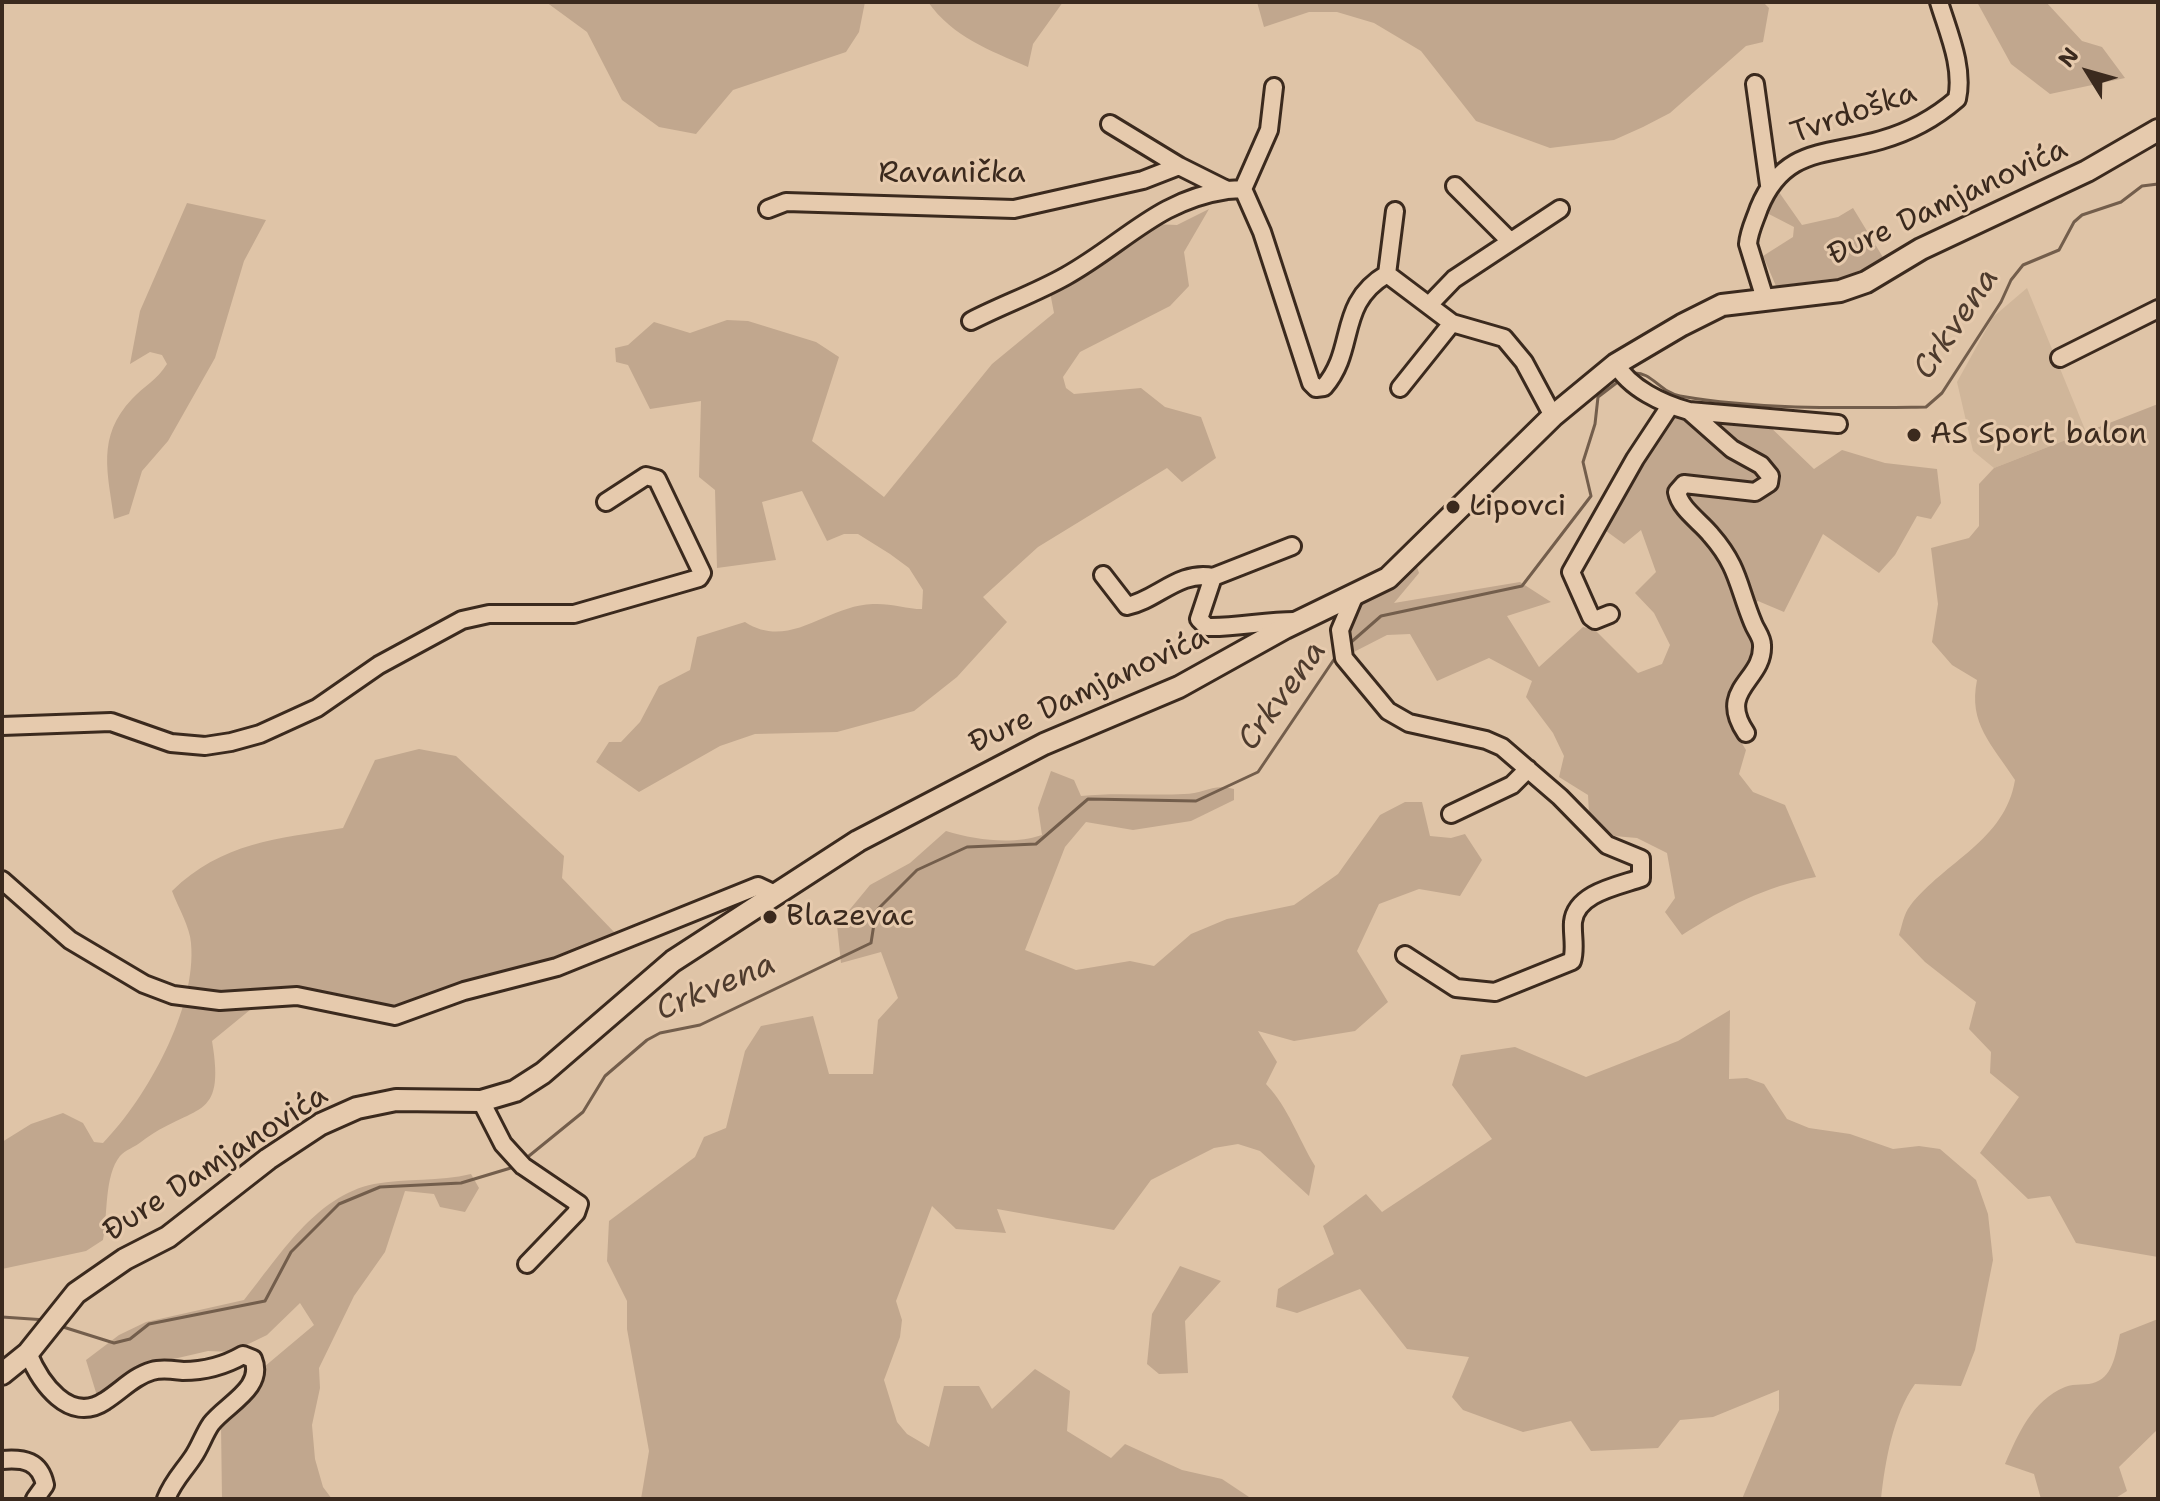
<!DOCTYPE html>
<html>
<head>
<meta charset="utf-8">
<style>
  body { margin:0 }
  #map { position:relative; width:2160px; height:1501px; overflow:hidden; background:#dfc4a7; font-family:"Shantell Sans",sans-serif }
  canvas { display:block }
  .frame { position:absolute; inset:0; border:4px solid #3b2a1e; pointer-events:none }
  .north { position:absolute; left:2048px; top:32px; width:80px; height:80px; -webkit-text-stroke:6px #e6caad; paint-order:stroke; rotate:307deg; font-size:22px; font-weight:700; line-height:32px; text-align:center; color:#3b2a1e }
  .north::after { content:''; display:block; margin:auto; width:28px; height:36px; background:#3b2a1e; clip-path:polygon(50% 0,100% 100%,50% 72%,0 100%) }
</style>
</head>
<body>
<div id="map">
<canvas width="2160" height="1501"></canvas>
<div class="frame"></div>
<div class="north">N</div>
</div>
<script>
const ctx = document.querySelector('canvas').getContext('2d');
ctx.lineJoin = 'round';
function fillPath(path, color) { ctx.fillStyle = color; ctx.fill(path, 'evenodd'); }
function stroke(path, color, width, dash) { ctx.strokeStyle = color; ctx.lineWidth = width; ctx.lineCap = dash ? 'butt' : 'round'; ctx.setLineDash(dash || []); ctx.stroke(path); }
function write(font, color, halo, rows, align = 'center') {
  ctx.font = font + ' "Shantell Sans",sans-serif'; ctx.lineWidth = 6; ctx.setLineDash([]); ctx.textBaseline = 'middle'; ctx.strokeStyle = halo; ctx.fillStyle = color; for (const [text, x, y, turn = 0] of rows) {
    ctx.save(); ctx.translate(x, y); ctx.rotate((+turn || 0) * Math.PI / 180); ctx.textAlign = isNaN(turn) ? turn : align; if (halo) ctx.strokeText(text, 0, 0); ctx.fillText(text, 0, 0); ctx.restore();
  }
}
fillPath(new Path2D(`
  M 2027,288 L 2086,432 L 1994,468 L 1973,451 L 1957,382 L 1993,317 Z`), '#d0b69a');
fillPath(new Path2D(`
  M 546,2 L 865,2 L 859,32 L 846,52 L 733,90 L 696,134 L 659,127 L 622,100 L 587,32 Z
  M 928,2 L 1063,2 L 1033,44 L 1028,67 C 989,50 953,37 928,2 Z
  M 1257,2 L 1763,2 L 1769,8 L 1763,42 L 1746,46 L 1670,113 L 1643,127 L 1614,140 L 1550,148 L 1476,121 L 1421,51 L 1374,23 L 1337,12 L 1309,12 L 1264,27 Z
  M 1977,2 L 2046,2 L 2082,41 L 2102,47 L 2125,78 L 2050,94 L 2011,64 Z
  M 1774,185 L 1802,225 L 1838,217 L 1853,208 L 1884,259 L 1845,277 L 1776,286 L 1763,256 L 1793,237 L 1794,227 L 1765,212 Z
  M 187,203 L 266,220 L 244,261 L 215,358 L 168,441 L 142,471 L 129,514 L 114,519 C 108,473 96,437 132,399 C 144,386 157,380 167,364 L 162,355 L 150,352 L 130,364 L 140,311 Z
  M 1209,209 L 1184,252 L 1189,286 L 1170,306 L 1080,352 L 1063,377 L 1066,388 L 1074,394 L 1141,388 L 1165,407 L 1201,417 L 1216,458 L 1182,482 L 1167,468 L 1038,547 L 983,597 L 1007,622 L 957,677 L 914,711 L 837,732 L 755,734 L 720,746 L 639,792 L 596,762 L 609,742 L 621,742 L 640,722 L 659,686 L 690,670 L 697,637 L 745,622 C 790,651 827,605 873,604 C 890,603 907,609 922,609 L 923,590 L 909,568 L 890,554 L 858,534 L 844,534 L 827,541 L 802,491 L 762,502 L 776,560 L 717,568 L 715,490 L 699,477 L 701,401 L 650,409 L 628,365 L 616,362 L 615,348 L 628,345 L 654,322 L 690,333 L 727,320 L 748,321 L 816,342 L 839,357 L 812,441 L 884,497 L 992,364 L 1054,313 L 1050,292 L 1153,224 L 1177,225 Z
  M 2158,404 L 2158,1257 L 2076,1243 L 2050,1196 L 2028,1199 L 1980,1153 L 2019,1097 L 1990,1073 L 1991,1052 L 1969,1029 L 1976,1002 L 1925,962 L 1899,935 C 1902,926 1904,913 1910,906 C 1945,861 2005,841 2015,780 C 1992,744 1968,724 1977,680 L 1952,665 L 1932,642 L 1938,604 L 1931,548 L 1969,538 L 1979,526 L 1979,484 L 1994,468 Z
  M 1702,414 L 1765,422 L 1814,469 L 1842,450 L 1885,463 L 1937,469 L 1941,503 L 1931,519 L 1917,516 L 1895,555 L 1879,573 L 1823,534 L 1784,612 L 1758,601 L 1742,612 C 1747,622 1756,635 1756,647 C 1759,687 1703,677 1746,750 L 1739,774 L 1753,792 L 1785,805 L 1816,877 C 1766,886 1724,908 1682,935 L 1665,912 L 1675,898 L 1667,853 L 1637,838 L 1614,836 L 1589,813 L 1588,795 L 1559,777 L 1564,756 L 1553,733 L 1526,697 L 1532,681 L 1489,658 L 1437,681 L 1410,634 L 1387,635 L 1346,656 L 1343,626 L 1368,597 L 1416,564 L 1419,573 L 1394,603 L 1520,582 L 1551,602 L 1507,616 L 1539,667 L 1583,627 L 1595,630 L 1638,673 L 1662,664 L 1670,645 L 1654,613 L 1635,593 L 1656,572 L 1641,530 L 1624,544 L 1602,528 L 1663,424 L 1674,415 L 1693,421 Z
  M 419,749 L 456,756 L 564,856 L 562,878 L 615,933 L 552,959 L 489,974 L 393,1009 L 336,993 L 285,991 L 256,1005 L 212,1041 C 226,1124 194,1102 141,1142 C 135,1147 125,1150 120,1156 C 104,1176 108,1215 103,1240 L 86,1251 L 2,1269 L 2,1142 L 31,1124 L 63,1113 L 83,1123 L 94,1142 L 103,1143 C 147,1098 197,1008 191,943 C 190,927 178,907 172,891 C 222,842 277,839 343,828 L 375,760 Z
  M 1051,771 L 1074,780 L 1081,796 C 1116,792 1150,796 1184,794 C 1203,794 1213,783 1234,789 L 1234,800 L 1191,821 L 1133,830 L 1086,822 L 1065,847 L 1025,950 L 1076,970 L 1130,961 L 1154,966 L 1191,934 L 1227,919 L 1294,905 L 1338,874 L 1380,815 L 1405,802 L 1422,802 L 1430,836 L 1451,838 L 1465,834 L 1482,860 L 1460,896 L 1419,889 L 1379,904 L 1357,951 L 1388,1002 L 1355,1031 L 1294,1041 L 1258,1031 L 1277,1062 L 1266,1084 C 1288,1107 1298,1138 1315,1166 L 1309,1196 L 1260,1151 L 1238,1144 L 1214,1148 L 1151,1180 L 1114,1230 L 997,1209 L 1006,1233 L 956,1229 L 932,1206 L 896,1301 L 902,1320 L 900,1337 L 884,1380 L 897,1422 L 907,1434 L 929,1447 L 944,1386 L 979,1386 L 992,1409 L 1035,1369 L 1070,1391 L 1067,1431 L 1111,1458 L 1125,1444 L 1182,1470 L 1222,1479 L 1252,1499 L 641,1499 L 649,1451 L 627,1329 L 627,1301 L 607,1261 L 609,1221 L 695,1157 L 704,1137 L 726,1128 L 745,1051 L 761,1026 L 813,1016 L 829,1074 L 873,1074 L 878,1020 L 898,998 L 881,952 L 841,963 L 837,925 L 870,885 L 910,863 L 946,831 C 975,840 1013,845 1042,835 L 1038,808 Z
  M 1730,1010 L 1729,1079 L 1747,1078 L 1764,1084 L 1787,1119 L 1809,1128 L 1850,1134 L 1893,1149 L 1919,1146 L 1940,1149 L 1976,1180 L 1988,1214 L 1993,1260 L 1975,1350 L 1961,1386 L 1915,1384 C 1893,1415 1885,1462 1881,1499 L 1742,1499 L 1779,1410 L 1779,1390 L 1713,1417 L 1680,1420 L 1658,1448 L 1591,1451 L 1571,1421 L 1523,1432 L 1463,1410 L 1452,1397 L 1469,1357 L 1407,1349 L 1360,1289 L 1297,1313 L 1276,1307 L 1278,1289 L 1334,1254 L 1323,1226 L 1366,1194 L 1382,1212 L 1492,1139 L 1452,1085 L 1461,1055 L 1515,1047 L 1586,1077 L 1678,1041 Z
  M 471,1174 L 479,1188 L 465,1212 L 440,1207 L 434,1194 L 405,1191 L 385,1252 L 354,1296 L 319,1368 L 320,1388 L 312,1425 L 315,1459 L 323,1487 L 332,1499 L 222,1499 L 221,1425 L 257,1389 L 264,1367 L 314,1325 L 300,1303 L 267,1335 L 232,1352 L 208,1351 L 152,1364 L 98,1399 L 86,1360 L 119,1335 L 146,1322 L 244,1300 C 279,1257 315,1196 374,1184 C 407,1178 439,1182 471,1174 Z
  M 1180,1266 L 1221,1281 L 1185,1321 L 1188,1373 L 1159,1374 L 1147,1364 L 1152,1314 Z
  M 2158,1319 L 2158,1429 L 2119,1467 L 2127,1491 L 2114,1499 L 2041,1499 L 2034,1474 L 2005,1464 C 2018,1434 2032,1401 2065,1387 C 2075,1383 2087,1386 2096,1382 C 2114,1375 2116,1351 2120,1334 Z`), '#c1a78e');
stroke(new Path2D(`
  M 1633,373 C 1651,371 1661,393 1680,396 C 1761,410 1844,408 1926,407 L 1942,393 L 2001,302 L 2011,280 L 2023,265 L 2059,250 L 2074,222 L 2082,215 L 2121,202 L 2142,186 L 2158,184
  M 1349,644 L 1381,616 L 1522,586 L 1591,496 L 1583,462 L 1595,424 L 1598,397 L 1619,381
  M 524,1160 L 583,1112 L 605,1076 L 647,1040 L 660,1033 L 700,1025 L 871,943 L 876,911 L 917,870 L 967,847 L 1036,844 L 1088,799 L 1196,801 L 1258,772 L 1337,655
  M 2,1317 L 46,1320
  M 60,1326 L 114,1343 L 130,1339 L 149,1324 L 265,1301 L 291,1252 L 339,1204 L 380,1187 L 461,1183 L 514,1167`), '#735e4c', 3);
const minor = new Path2D(`
  M 1755,84 L 1769,185
  M 1110,124 L 1179,166
  M 1455,186 L 1509,240
  M 1243,189 L 1269,130 L 1274,87
  M 768,209 L 786,202 L 1014,209 L 1143,180 L 1179,166 L 1227,190 L 1243,189 L 1262,232 L 1311,383 L 1316,388 L 1324,387 C 1357,349 1336,304 1387,274 L 1452,323 L 1504,338 L 1524,362 L 1553,416
  M 1387,274 L 1395,211
  M 1765,299 L 1748,244 C 1749,231 1755,220 1759,208 C 1784,147 1826,156 1881,140 C 1909,132 1934,119 1957,99 C 1964,67 1948,32 1939,2
  M 1429,305 L 1454,279 L 1560,209
  M 971,321 C 1002,305 1036,293 1066,276 C 1125,243 1158,200 1227,190
  M 2060,358 L 2158,309
  M 1616,364 C 1629,388 1663,404 1689,411 L 1838,424
  M 1400,388 L 1452,323
  M 1689,411 L 1732,449 L 1761,465 L 1770,476 L 1769,483 L 1755,492 L 1684,484 L 1677,492 C 1680,509 1701,522 1711,535 C 1739,567 1738,587 1753,623 C 1756,631 1762,637 1762,645 C 1764,681 1716,689 1746,733
  M 1292,546 L 1213,577 L 1199,619 L 1207,627 C 1238,628 1268,620 1299,621
  M 1103,575 L 1127,606 C 1157,600 1179,570 1213,577
  M 1354,597 L 1340,630 L 1344,658 L 1388,711 L 1409,723 L 1486,740 L 1502,747 L 1560,797 L 1607,845 L 1641,859 L 1641,878 C 1618,886 1576,893 1573,922 C 1572,935 1576,948 1572,961 L 1495,992 L 1456,988 L 1405,955
  M 1610,614 L 1595,620 L 1591,617 L 1571,572 L 1635,459 L 1670,406
  M 2,726 L 111,722 L 171,743 L 205,746 L 231,742 L 260,734 L 317,708 L 379,665 L 462,620 L 489,614 L 574,614 L 699,578 L 702,573 L 657,479 L 646,476 L 606,502
  M 1451,814 L 1512,785 L 1528,769
  M 2,880 L 70,940 L 144,984 L 173,995 L 220,1001 L 297,996 L 395,1016 L 464,991 L 557,967 L 758,886 L 777,895
  M 481,1101 L 503,1144 L 523,1166 L 579,1204 L 576,1213 L 527,1264
  M 28,1353 C 40,1382 69,1425 105,1401 C 121,1391 134,1376 152,1371 C 162,1368 173,1370 183,1371 C 206,1371 224,1366 243,1355 L 253,1359 C 265,1388 225,1405 211,1424 C 204,1434 200,1447 193,1457 C 183,1472 173,1481 166,1499
  M 2,1460 C 24,1458 40,1461 45,1485 L 35,1499`);
const major = new Path2D(`
  M 2,1374 L 28,1353 L 76,1293 L 125,1259 L 168,1237 L 268,1159 L 321,1124 L 357,1108 L 396,1100 L 481,1101 L 515,1091 L 543,1073 L 673,961 L 858,841 L 1044,744 L 1179,687 L 1285,628 L 1388,578 L 1553,416 L 1616,364 L 1682,325 L 1722,305 L 1840,291 L 1866,282 L 1921,249 L 2087,171 L 2158,130`);
stroke(minor, '#3b2a1e', 22);
stroke(major, '#3b2a1e', 26);
stroke(minor, '#e6caad', 16);
stroke(major, '#e6caad', 20);
for (const [x, y, r, color] of [
  [1914,435,8,"#3b2a1e"],
  [1453,507,8,"#3b2a1e"],
  [770,917,8,"#3b2a1e"]
]) { const dot = new Path2D(); dot.arc(x, y, r, 0, 2 * Math.PI); ctx.fillStyle = color; ctx.fill(dot); stroke(dot, '#e6caad', 3); }
write('30px', '#3b2a1e', '#e6caad', [
  ["Tvrdoška",1854,114,-19],
  ["Ravanička",952,174],
  ["Đure Damjanovića",1948,203,-25],
  ["Đure Damjanovića",1089,691,-25],
  ["Đure Damjanovića",216,1164,-33]
]);
write('30px', '#3b2a1e', '#e6caad', [
  ["AS Sport balon",1930,435],
  ["Lipovci",1469,507],
  ["Blazevac",786,917]
], 'left');
write('italic 32px', '#4e3b2d', '#e6caad', [
  ["Crkvena",1957,324,-56],
  ["Crkvena",1283,696,-54],
  ["Crkvena",716,988,-23]
]);
</script>
</body>
</html>
